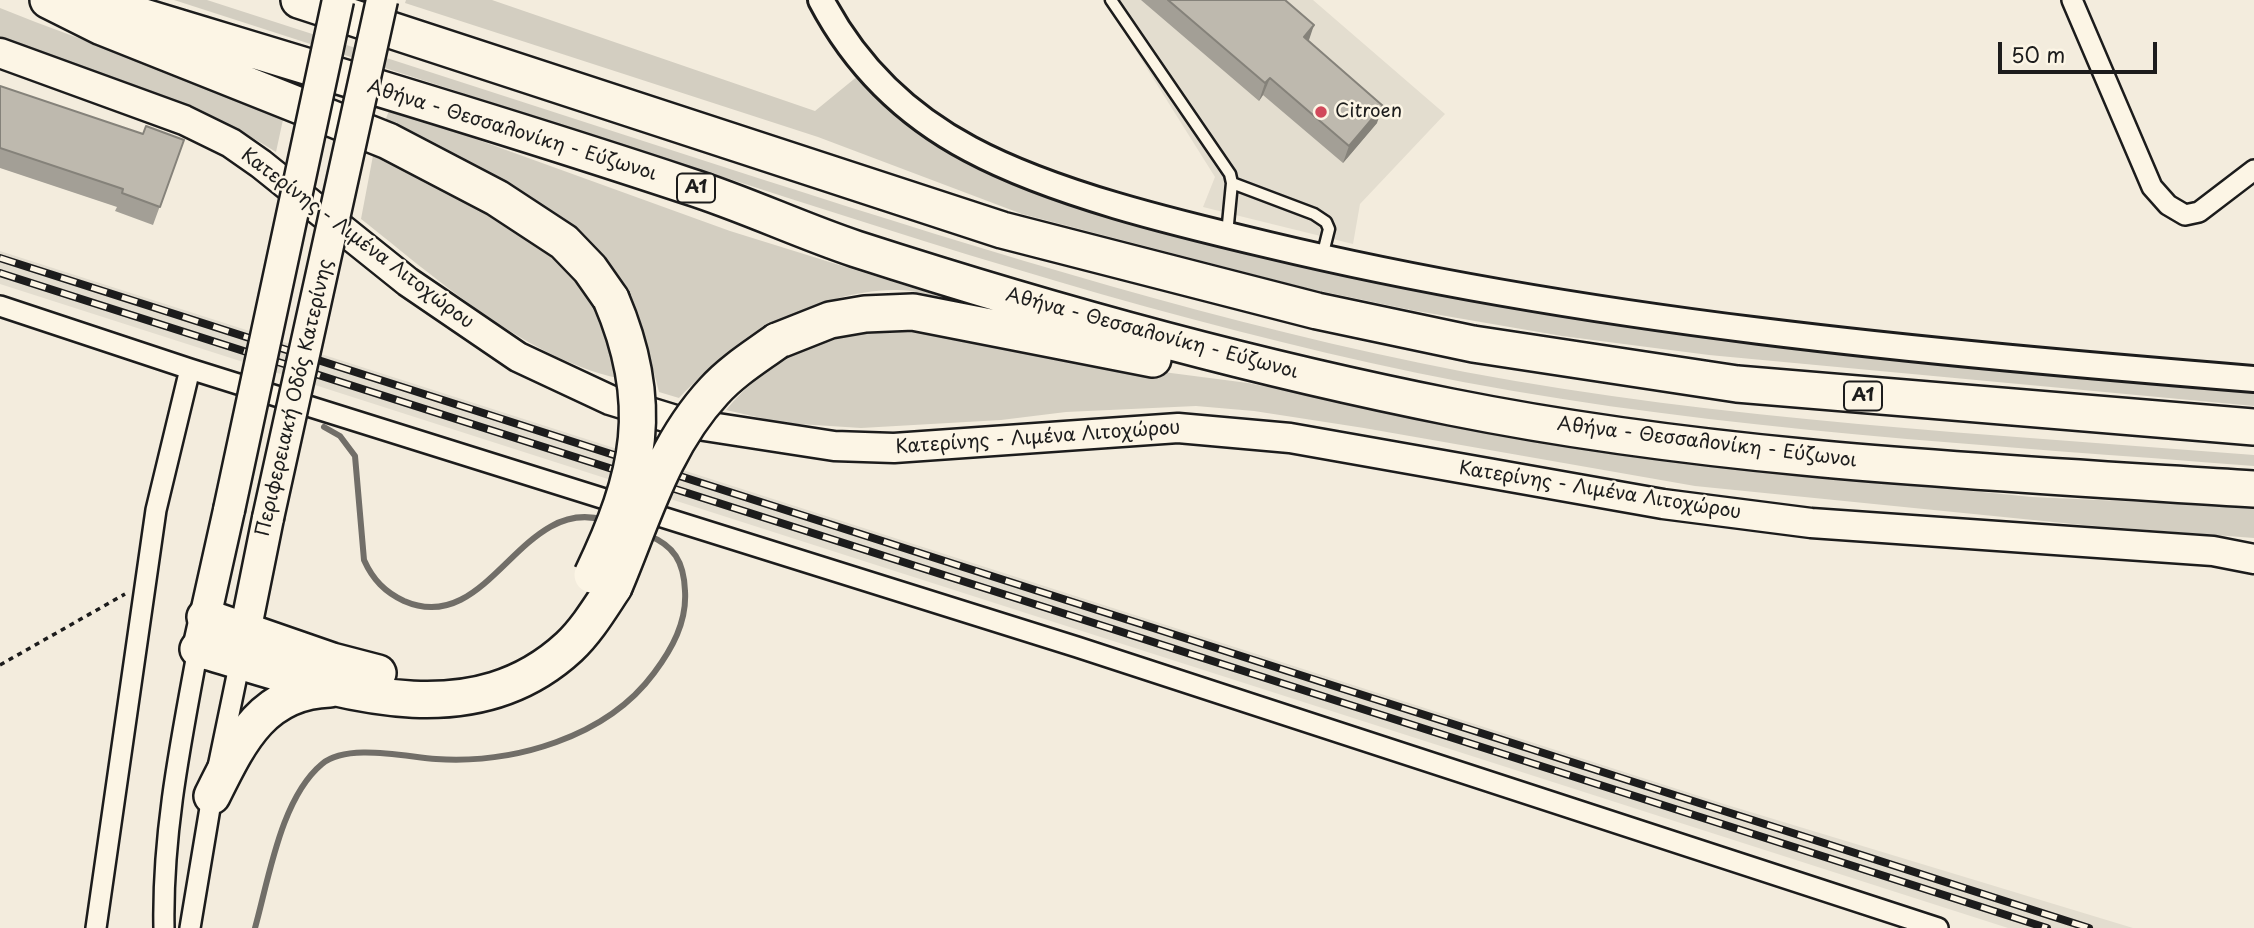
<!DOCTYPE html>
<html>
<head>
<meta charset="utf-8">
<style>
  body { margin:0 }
  #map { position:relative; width:2254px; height:928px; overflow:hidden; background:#f3ecdd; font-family:"Playpen Sans",sans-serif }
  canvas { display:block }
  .scale { position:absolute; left:1998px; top:42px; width:159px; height:32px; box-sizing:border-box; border:4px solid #1c1c1c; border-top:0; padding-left:9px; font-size:21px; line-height:24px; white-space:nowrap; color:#1c1c1c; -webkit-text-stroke:5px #fcf5e5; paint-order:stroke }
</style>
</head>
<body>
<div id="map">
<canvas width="2254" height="928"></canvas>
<div class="scale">50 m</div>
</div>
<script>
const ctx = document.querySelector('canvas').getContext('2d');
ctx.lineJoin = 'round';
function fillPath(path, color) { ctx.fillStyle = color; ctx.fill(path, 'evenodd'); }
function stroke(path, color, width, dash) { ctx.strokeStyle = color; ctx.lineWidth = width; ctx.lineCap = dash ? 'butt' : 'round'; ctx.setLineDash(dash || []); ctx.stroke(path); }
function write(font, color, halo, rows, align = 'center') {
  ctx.font = font + ' "Playpen Sans",sans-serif'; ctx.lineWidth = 5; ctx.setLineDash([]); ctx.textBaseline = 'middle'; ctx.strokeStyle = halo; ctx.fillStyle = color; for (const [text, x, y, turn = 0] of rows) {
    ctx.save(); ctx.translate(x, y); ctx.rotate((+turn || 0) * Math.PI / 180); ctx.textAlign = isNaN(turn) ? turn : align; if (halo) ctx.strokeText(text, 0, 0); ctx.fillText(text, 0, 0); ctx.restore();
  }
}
fillPath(new Path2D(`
  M 1104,0 L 1313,0 L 1445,114 L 1360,204 L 1353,244 L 1203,207 L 1215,177 Z
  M 0,251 L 1724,804 L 2133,928 L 2008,928 L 0,284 Z`), '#e3ddcf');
fillPath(new Path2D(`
  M 174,0 L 207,0 C 392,60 576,119 761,179 C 993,253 1226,326 1465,372 C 1725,421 1991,434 2254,455 L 2254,466 C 1990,445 1724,431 1463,382 C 1220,335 983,261 748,185 C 557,123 365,62 174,0 Z
  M 406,0 L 492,0 L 815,111 L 859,75 L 935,139 L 1355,275 L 1486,303 L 1668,330 L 2000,370 L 2254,390 L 2254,406 L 1709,355 L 1562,336 L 1411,310 L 1306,288 L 1022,214 L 818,137 L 405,3 Z
  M 0,8 C 94,46 191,76 284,115 L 276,152 C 192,98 94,72 0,39 Z
  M 390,108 L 730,231 L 942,297 C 927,295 910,289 894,290 C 813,291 733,342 679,398 L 659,392 L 638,312 L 608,268 L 572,229 L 513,185 L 385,121 Z
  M 375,145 L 509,217 L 589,287 L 608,338 L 617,378 C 522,356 436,278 361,219 Z
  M 925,325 L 1117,366 L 1248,383 L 1545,443 L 1750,469 L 2032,497 L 2254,507 L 2254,538 L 2083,525 L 1695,486 L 1364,428 L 1254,411 L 1196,406 L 1066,412 L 1001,420 L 861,428 L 783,423 L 726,410 C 757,372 810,337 859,328 C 880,324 904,326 925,325 Z`), '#d3cec1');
stroke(new Path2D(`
  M 324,427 L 340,436 L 355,456 L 364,560 C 373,580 385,592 404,601 C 489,638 520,495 604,520
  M 255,928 C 269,878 281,798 322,764 C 347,743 406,757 436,759 C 513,764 606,738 654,673 C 672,649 687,622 685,591 C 684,562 674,545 647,535`), '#716e68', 6);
const service = new Path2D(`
  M 1111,0 L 1230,174 L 1232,183 L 1227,234
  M 1232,183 L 1314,214 L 1326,222 L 1329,229 L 1322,257`);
const minor = new Path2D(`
  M 2072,0 L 2152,187 L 2168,205 L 2185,215 L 2199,212 L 2254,170
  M 0,306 L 190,369 L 1077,647 L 1938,928
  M 96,928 L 156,510 L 190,369
  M 164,928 C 162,834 181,741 198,649
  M 190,928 L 212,796 L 240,661`);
const tertiary = new Path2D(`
  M 821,0 C 855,65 906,115 970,149 C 1054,194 1176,223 1269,245 C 1591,322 1924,352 2254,379`);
const secondary = new Path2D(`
  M 0,53 L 184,120 L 231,143 L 261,164 L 408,282 L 518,357 L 610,400 L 685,423 L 834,446 L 894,448 L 1178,428 L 1290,438 L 1663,504 L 1811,523 L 2213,551 L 2254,559`);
const primary = new Path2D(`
  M 200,640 L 229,510
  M 241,652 L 268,518`);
const motorway = new Path2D(`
  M 48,0 L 102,27 L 388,141 L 497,198 L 564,242 L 590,269 L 611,299
  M 88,0 C 288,61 489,120 688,186 C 745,204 799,230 856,249 C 1051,312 1250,367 1451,407 C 1715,460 1986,472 2254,489
  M 299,0 L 1002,230 L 1317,311 L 1473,344 L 1737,384 L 2254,427
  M 777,341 L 830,320 L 865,314 L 913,312 L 1153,359
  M 205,617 L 332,661 L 378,673
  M 198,649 C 317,682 463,745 569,647 C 587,630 600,608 614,587
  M 212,796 C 239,742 262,691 330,689`);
stroke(service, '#1c1c1c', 15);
stroke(minor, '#1c1c1c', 24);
stroke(tertiary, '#1c1c1c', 30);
stroke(secondary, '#1c1c1c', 33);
stroke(primary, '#1c1c1c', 35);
stroke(motorway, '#1c1c1c', 40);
stroke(new Path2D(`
  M 0,665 L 125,594`), '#1c1c1c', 3.5, [5, 5]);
stroke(service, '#fcf5e5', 10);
stroke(minor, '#fcf5e5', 19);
stroke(tertiary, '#fcf5e5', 24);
stroke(secondary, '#fcf5e5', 28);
stroke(primary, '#fcf5e5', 30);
stroke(motorway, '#fcf5e5', 35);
const rail = new Path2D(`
  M 0,258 L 2089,928
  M 0,273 L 2047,928`);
stroke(rail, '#1c1c1c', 8);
stroke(rail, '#fcf5e5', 5, [16]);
const primaryBridge = new Path2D(`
  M 229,510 L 338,0
  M 268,518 L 382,0`);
const motorwayBridge = new Path2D(`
  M 592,575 C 640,475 656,404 611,299
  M 614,587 C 643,519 662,447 714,391 C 732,371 755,357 777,341`);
stroke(primaryBridge, '#1c1c1c', 35, []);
stroke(motorwayBridge, '#1c1c1c', 40, []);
stroke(primaryBridge, '#fcf5e5', 30);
stroke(motorwayBridge, '#fcf5e5', 35);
fillPath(new Path2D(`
  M 1141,0 L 1285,0 L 1309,41 L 1377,123 L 1343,163 L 1263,95 L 1259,101 Z
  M 0,86 L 143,134 L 184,140 L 153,225 L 115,211 L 117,207 L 0,168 Z`), '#a39f96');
fillPath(new Path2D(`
  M 1314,25 L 1308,43 L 1304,37 Z
  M 1270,78 L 1263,95 L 1259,101 L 1265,83 Z
  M 1383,106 L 1377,123 L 1343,163 L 1349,146 Z`), '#85827a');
const building = new Path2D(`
  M 1168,0 L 1285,0 L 1314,25 L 1304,37 L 1383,106 L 1349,146 L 1270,78 L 1265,83 Z
  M 0,86 L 143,134 L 146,126 L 184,140 L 160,207 L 122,193 L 123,189 L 0,148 Z`);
fillPath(building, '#beb9ae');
stroke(building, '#85827a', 2);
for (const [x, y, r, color] of [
  [1321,112,7,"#d1495b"]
]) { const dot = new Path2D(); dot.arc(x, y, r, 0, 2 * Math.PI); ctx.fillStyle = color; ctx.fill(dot); stroke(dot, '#fcf5e5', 2.5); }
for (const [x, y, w] of [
  [696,188,38],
  [1863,396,38]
]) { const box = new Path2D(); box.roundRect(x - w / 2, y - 14.5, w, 29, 5); ctx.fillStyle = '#fcf5e5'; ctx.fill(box); stroke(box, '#1c1c1c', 2); }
write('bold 18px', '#1c1c1c', null, [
  ["Α1",696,188],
  ["Α1",1863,396]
]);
write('19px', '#1c1c1c', '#fcf5e5', [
  ["Citroen",1335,112]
], 'left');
write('19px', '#1c1c1c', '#fcf5e5', [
  ["Αθήνα - Θεσσαλονίκη - Εύζωνοι",512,131,17],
  ["Κατερίνης - Λιμένα Λιτοχώρου",357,239,37],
  ["Αθήνα - Θεσσαλονίκη - Εύζωνοι",1152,334,15],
  ["Περιφερειακή Οδός Κατερίνης",295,398,-77],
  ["Κατερίνης - Λιμένα Λιτοχώρου",1038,438,-4],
  ["Αθήνα - Θεσσαλονίκη - Εύζωνοι",1707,443,7],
  ["Κατερίνης - Λιμένα Λιτοχώρου",1600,491,9]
]);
</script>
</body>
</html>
